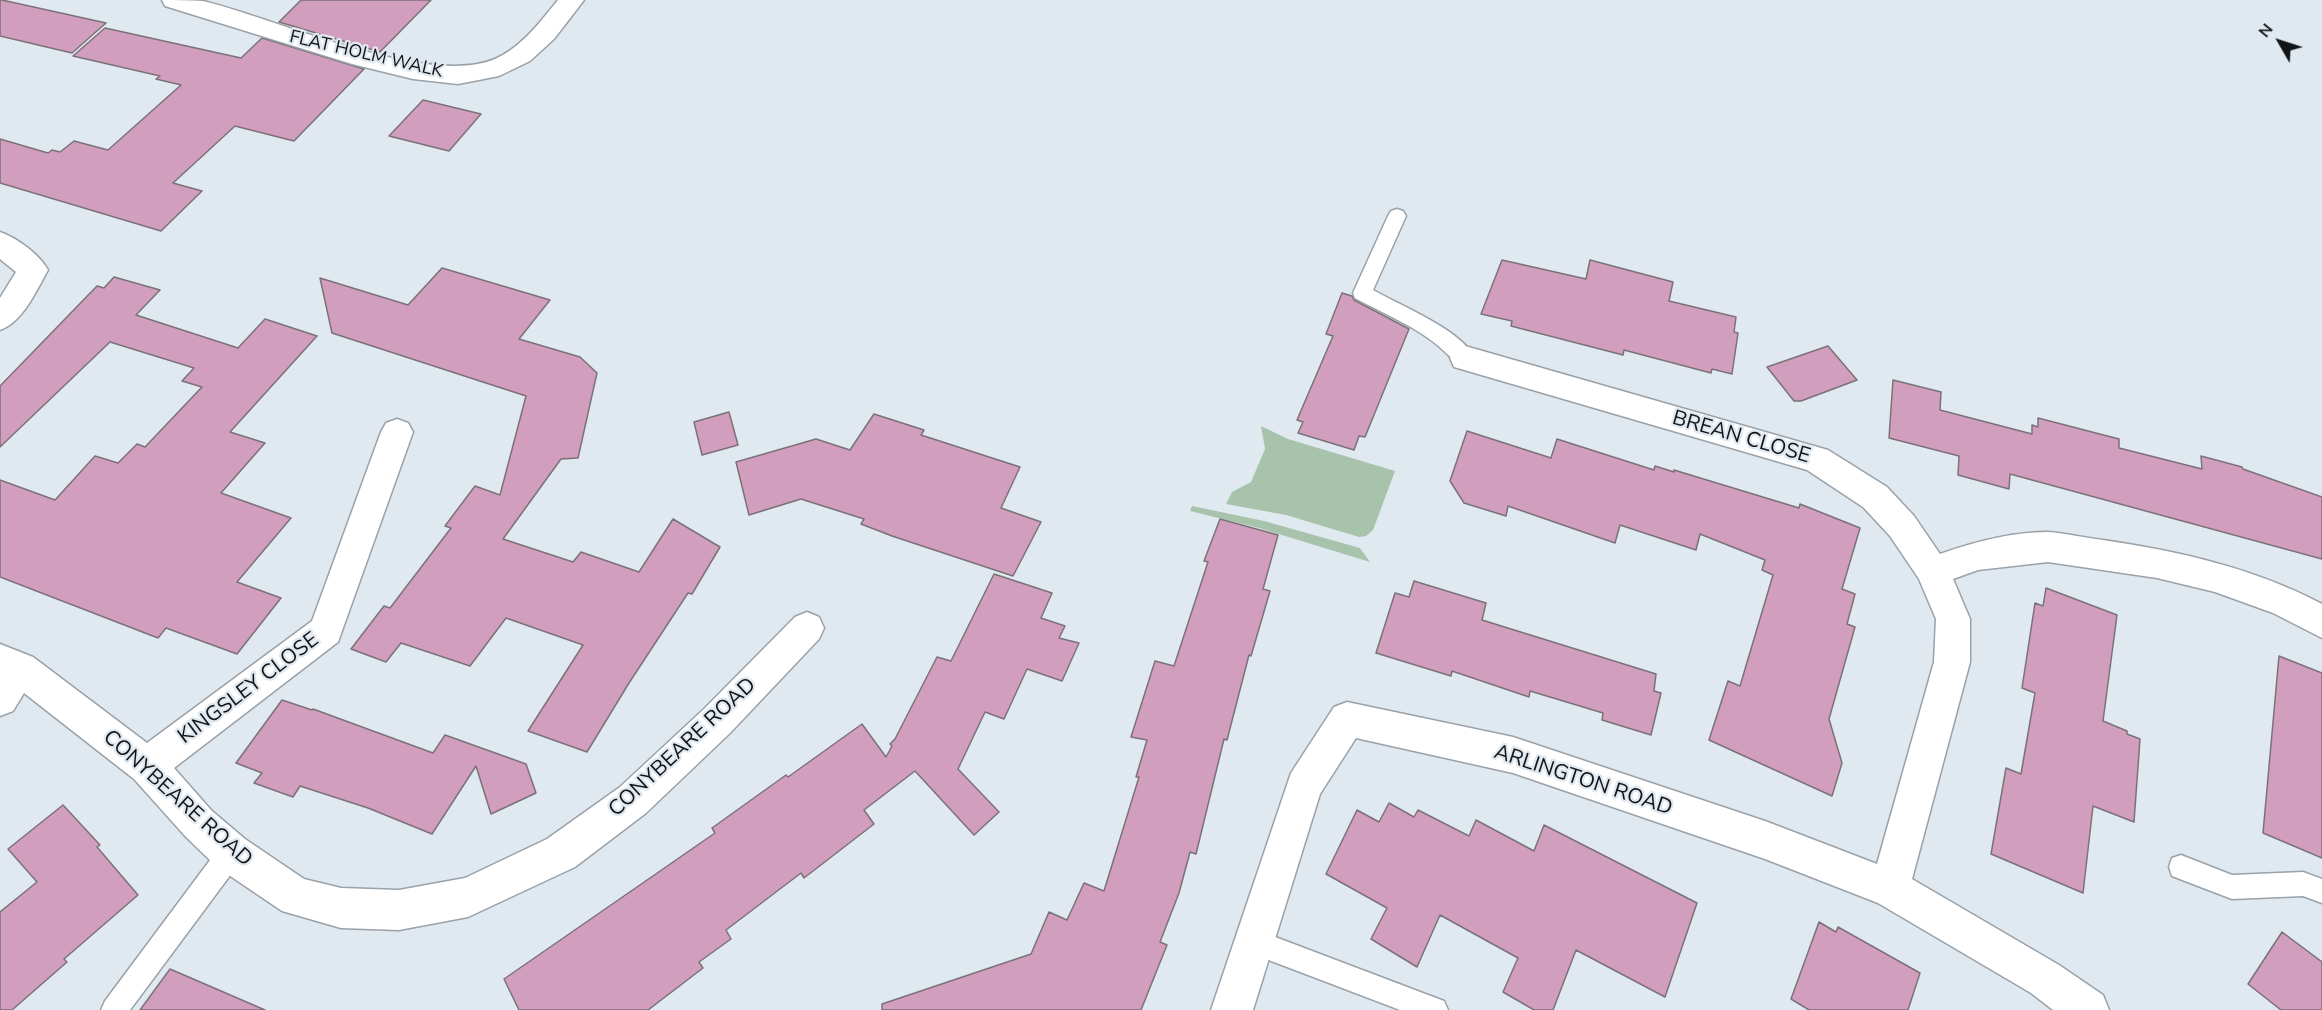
<!DOCTYPE html>
<html>
<head>
<meta charset="utf-8">
<style>
  body { margin:0 }
  #map { position:relative; width:2322px; height:1010px; overflow:hidden; background:#e0e8f0; font-family:"Nunito Sans",sans-serif }
  canvas { display:block }
  .north { position:absolute; left:2250px; top:12px; width:60px; height:60px; -webkit-text-stroke:4px #e0e8f0; paint-order:stroke; rotate:309deg; font-size:16px; font-weight:700; line-height:24px; text-align:center; color:#121518 }
  .north::after { content:''; display:block; margin:auto; width:21px; height:27px; background:#121518; clip-path:polygon(50% 0,100% 100%,50% 72%,0 100%) }
</style>
</head>
<body>
<div id="map">
<canvas width="2322" height="1010"></canvas>
<div class="north">N</div>
</div>
<script>
const ctx = document.querySelector('canvas').getContext('2d');
ctx.lineJoin = 'round';
function fillPath(path, color) { ctx.fillStyle = color; ctx.fill(path, 'evenodd'); }
function stroke(path, color, width, dash) { ctx.strokeStyle = color; ctx.lineWidth = width; ctx.lineCap = dash ? 'butt' : 'round'; ctx.setLineDash(dash || []); ctx.stroke(path); }
function write(font, color, halo, rows, align = 'center') {
  ctx.font = font + ' "Nunito Sans",sans-serif'; ctx.lineWidth = 4.5; ctx.setLineDash([]); ctx.textBaseline = 'middle'; ctx.strokeStyle = halo; ctx.fillStyle = color; for (const [text, x, y, turn = 0] of rows) {
    ctx.save(); ctx.translate(x, y); ctx.rotate((+turn || 0) * Math.PI / 180); ctx.textAlign = isNaN(turn) ? turn : align; if (halo) ctx.strokeText(text, 0, 0); ctx.fillText(text, 0, 0); ctx.restore();
  }
}
fillPath(new Path2D(`
  M 1261,426 L 1288,439 L 1395,471 L 1373,530 L 1366,536 L 1359,537 L 1286,515 L 1226,504 L 1232,492 L 1251,482 L 1265,449 Z
  M 1192,506 L 1264,521 L 1360,548 L 1370,562 L 1259,528 L 1190,511 Z`), '#a8c3ab');
const building = new Path2D(`
  M 0,0 L 2,0 L 106,23 L 72,53 L 0,36 Z
  M 301,0 L 431,0 L 380,52 L 279,22 Z
  M 105,28 L 241,58 L 262,38 L 364,69 L 294,141 L 235,126 L 173,183 L 202,191 L 161,231 L 0,183 L 0,139 L 48,153 L 52,150 L 60,152 L 74,141 L 108,150 L 181,85 L 156,79 L 160,76 L 73,56 Z
  M 423,100 L 481,114 L 449,151 L 389,136 Z
  M 1502,260 L 1586,279 L 1590,260 L 1673,282 L 1669,301 L 1736,317 L 1734,332 L 1738,333 L 1732,374 L 1712,369 L 1711,373 L 1624,350 L 1623,355 L 1511,326 L 1512,321 L 1481,314 Z
  M 442,268 L 550,300 L 519,339 L 580,357 L 597,373 L 578,458 L 561,459 L 503,539 L 573,562 L 581,552 L 639,572 L 673,519 L 720,547 L 692,594 L 688,593 L 629,683 L 587,752 L 528,731 L 583,645 L 506,618 L 470,666 L 401,643 L 386,662 L 351,649 L 384,606 L 390,608 L 451,528 L 445,526 L 475,486 L 500,495 L 526,396 L 332,333 L 320,278 L 408,305 Z
  M 114,277 L 160,290 L 136,315 L 238,348 L 265,319 L 317,336 L 230,432 L 265,443 L 221,493 L 291,518 L 237,582 L 281,598 L 237,654 L 166,628 L 158,638 L 0,577 L 0,480 L 55,500 L 95,456 L 118,463 L 137,444 L 145,447 L 202,387 L 182,381 L 194,368 L 110,342 L 0,447 L 0,386 L 97,286 L 104,288 Z
  M 1342,293 L 1352,296 L 1354,300 L 1409,329 L 1365,437 L 1359,436 L 1354,450 L 1298,433 L 1303,422 L 1297,420 L 1333,336 L 1326,334 Z
  M 1828,346 L 1857,380 L 1801,401 L 1794,401 L 1767,367 Z
  M 1893,380 L 1941,392 L 1940,410 L 2032,434 L 2032,425 L 2038,427 L 2038,418 L 2119,439 L 2119,448 L 2202,469 L 2201,456 L 2242,467 L 2243,469 L 2322,497 L 2322,559 L 2010,474 L 2009,489 L 1958,475 L 1959,456 L 1889,438 Z
  M 729,412 L 738,445 L 702,455 L 694,422 Z
  M 874,414 L 924,430 L 921,435 L 1020,467 L 1001,508 L 1041,522 L 1013,576 L 892,536 L 861,524 L 864,519 L 801,499 L 749,515 L 736,462 L 816,439 L 850,450 Z
  M 1467,431 L 1551,458 L 1557,439 L 1654,470 L 1655,466 L 1674,472 L 1674,470 L 1799,508 L 1800,504 L 1860,528 L 1842,589 L 1855,594 L 1847,624 L 1855,627 L 1829,719 L 1842,763 L 1832,796 L 1709,740 L 1728,681 L 1740,686 L 1773,575 L 1762,570 L 1765,560 L 1700,534 L 1696,550 L 1620,525 L 1615,543 L 1508,506 L 1506,516 L 1464,503 L 1450,481 Z
  M 1220,519 L 1278,535 L 1263,589 L 1270,591 L 1251,656 L 1249,655 L 1227,740 L 1224,739 L 1196,854 L 1190,852 L 1179,893 L 1160,942 L 1167,945 L 1141,1010 L 882,1010 L 882,1004 L 1031,954 L 1049,912 L 1067,920 L 1084,883 L 1104,891 L 1139,777 L 1136,777 L 1147,740 L 1131,737 L 1155,661 L 1174,666 L 1208,562 L 1204,561 Z
  M 994,574 L 1052,593 L 1041,618 L 1065,626 L 1059,638 L 1079,643 L 1062,681 L 1027,669 L 1004,719 L 985,712 L 958,769 L 999,812 L 974,835 L 915,771 L 864,810 L 874,824 L 804,878 L 801,873 L 726,930 L 731,939 L 699,962 L 703,968 L 648,1010 L 519,1010 L 504,979 L 715,833 L 712,828 L 786,775 L 788,777 L 862,724 L 886,757 L 892,746 L 890,744 L 895,739 L 937,657 L 951,661 Z
  M 1414,581 L 1486,603 L 1482,620 L 1656,674 L 1654,691 L 1661,693 L 1651,735 L 1602,720 L 1603,713 L 1530,691 L 1529,697 L 1452,671 L 1451,676 L 1376,653 L 1395,593 L 1409,597 Z
  M 2046,588 L 2117,615 L 2103,721 L 2127,731 L 2127,734 L 2140,739 L 2134,822 L 2093,806 L 2083,893 L 1991,854 L 2006,768 L 2021,774 L 2035,693 L 2022,688 L 2035,603 L 2043,606 Z
  M 2279,656 L 2322,673 L 2322,858 L 2263,833 Z
  M 282,700 L 312,710 L 313,709 L 433,753 L 445,735 L 526,764 L 536,793 L 491,814 L 476,766 L 432,834 L 368,808 L 300,786 L 293,797 L 254,783 L 262,773 L 236,763 Z
  M 1389,803 L 1414,817 L 1418,810 L 1469,836 L 1476,820 L 1534,851 L 1544,825 L 1697,903 L 1665,997 L 1576,950 L 1553,1010 L 1534,1010 L 1503,992 L 1518,958 L 1440,915 L 1417,967 L 1371,939 L 1387,908 L 1326,874 L 1357,810 L 1379,822 Z
  M 63,805 L 100,845 L 97,847 L 138,895 L 64,959 L 67,962 L 12,1010 L 0,1010 L 0,912 L 37,882 L 8,849 Z
  M 1819,922 L 1836,932 L 1838,927 L 1920,973 L 1908,1010 L 1809,1010 L 1791,999 Z
  M 2282,932 L 2322,962 L 2322,1010 L 2281,1010 L 2248,984 Z
  M 170,969 L 265,1010 L 140,1010 Z`);
fillPath(building, '#d19ebd');
stroke(building, '#7b7277', 1.5);
const lane = new Path2D(`
  M 1397,209 L 1403,211 L 1406,216 L 1373,290 C 1401,306 1460,329 1475,358 L 1472,363 C 1459,368 1453,359 1444,351 C 1420,328 1384,314 1355,298 L 1353,293 L 1388,216 L 1391,211 Z
  M 231,841 L 240,844 L 243,853 L 240,862 L 130,1010 L 101,1010 L 105,1001 L 222,844 Z
  M 2181,855 L 2232,875 L 2303,872 L 2322,879 L 2322,903 L 2303,896 L 2232,899 L 2172,876 L 2169,867 L 2172,858 Z
  M 1254,929 L 1444,1001 L 1448,1010 L 1400,1010 L 1245,951 L 1241,942 L 1245,933 Z`);
const street = new Path2D(`
  M 162,0 C 175,0 190,0 203,1 C 275,18 427,88 495,59 C 522,47 540,22 558,0 L 584,0 L 554,39 L 530,61 L 499,76 L 458,84 L 413,79 L 352,64 L 165,6 Z
  M 0,232 C 17,238 39,254 48,270 C 36,291 23,322 0,330 L 0,298 L 16,272 L 0,259 Z
  M 1465,346 L 1828,450 L 1887,487 L 1914,516 L 1940,554 C 1974,542 2011,532 2048,532 C 2066,533 2085,538 2103,540 C 2178,551 2254,568 2322,604 L 2322,638 L 2273,613 L 2215,592 L 2157,578 L 2048,562 L 1978,570 L 1953,579 L 1970,619 L 1970,662 L 1912,879 L 2059,965 L 2103,995 L 2109,1010 L 2053,1010 L 2031,993 L 1878,903 L 1765,859 L 1513,773 L 1356,738 L 1320,794 L 1253,1010 L 1211,1010 L 1291,773 L 1334,707 L 1347,702 L 1513,737 L 1765,821 L 1877,864 L 1934,662 L 1936,619 L 1919,579 L 1890,536 L 1863,507 L 1807,470 L 1454,367 L 1450,358 L 1454,349 Z
  M 397,419 L 408,423 L 413,432 L 338,642 L 174,768 L 212,811 L 245,839 L 304,879 L 341,888 L 399,890 L 465,878 L 547,839 L 620,787 L 704,709 L 795,617 L 807,612 L 819,617 L 824,628 L 819,639 L 730,733 L 646,813 L 575,867 L 468,917 L 399,930 L 341,928 L 282,911 L 217,867 L 186,837 L 134,779 L 24,693 L 13,711 L 0,716 L 0,644 L 33,657 L 147,743 L 312,621 L 381,432 L 386,423 Z`);
stroke(lane, '#99a1a9', 3);
stroke(street, '#99a1a9', 3);
fillPath(lane, '#fff');
fillPath(street, '#fff');
write('18px', '#121518', '#e0e8f0', [
  ["FLAT HOLM WALK",366,55,13]
]);
write('21px', '#121518', '#e0e8f0', [
  ["BREAN CLOSE",1741,438,16],
  ["KINGSLEY CLOSE",249,689,-37],
  ["CONYBEARE ROAD",683,748,-43],
  ["ARLINGTON ROAD",1583,781,18],
  ["CONYBEARE ROAD",177,799,42]
]);
</script>
</body>
</html>
